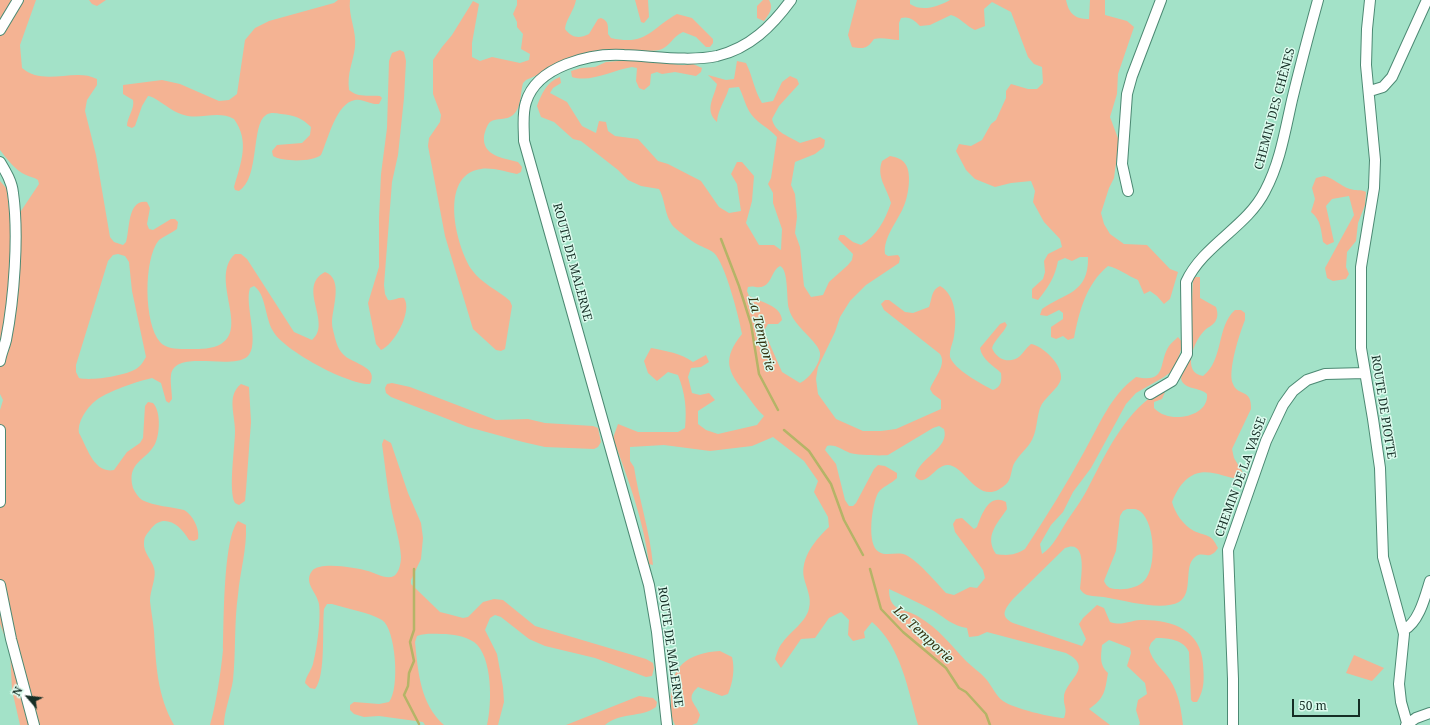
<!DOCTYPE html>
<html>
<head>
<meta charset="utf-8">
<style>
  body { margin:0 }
  #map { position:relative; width:1430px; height:725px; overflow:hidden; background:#a3e2c8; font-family:"Noto Serif",serif }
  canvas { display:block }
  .north { position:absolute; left:8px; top:677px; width:40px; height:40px; -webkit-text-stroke:3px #dcfbee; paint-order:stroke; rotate:298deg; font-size:11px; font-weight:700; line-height:16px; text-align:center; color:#152e25 }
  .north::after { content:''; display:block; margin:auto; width:14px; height:18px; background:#152e25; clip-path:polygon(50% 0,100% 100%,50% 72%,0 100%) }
  .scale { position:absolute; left:1292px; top:699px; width:68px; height:18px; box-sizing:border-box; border:2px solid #152e25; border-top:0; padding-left:5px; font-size:12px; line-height:14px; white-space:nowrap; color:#152e25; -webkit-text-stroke:3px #dcfbee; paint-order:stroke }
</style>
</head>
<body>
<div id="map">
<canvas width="1430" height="725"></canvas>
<div class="north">N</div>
<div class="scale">50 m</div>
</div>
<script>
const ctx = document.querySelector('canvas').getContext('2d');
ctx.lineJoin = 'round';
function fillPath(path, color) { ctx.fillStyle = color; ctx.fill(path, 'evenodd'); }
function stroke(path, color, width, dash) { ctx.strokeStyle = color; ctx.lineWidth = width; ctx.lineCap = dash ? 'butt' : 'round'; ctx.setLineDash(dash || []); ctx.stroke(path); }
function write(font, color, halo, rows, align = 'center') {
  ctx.font = font + ' "Noto Serif",serif'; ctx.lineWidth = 3; ctx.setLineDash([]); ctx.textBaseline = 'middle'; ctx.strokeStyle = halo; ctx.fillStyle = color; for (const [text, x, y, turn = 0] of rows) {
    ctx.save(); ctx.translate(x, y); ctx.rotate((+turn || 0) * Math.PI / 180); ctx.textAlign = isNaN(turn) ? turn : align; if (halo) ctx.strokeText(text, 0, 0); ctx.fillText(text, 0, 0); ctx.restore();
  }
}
fillPath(new Path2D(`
  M 0,0 L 36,0 L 20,45 L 22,68 C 44,87 75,67 97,79 L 97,85 L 87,100 L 85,111 L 96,155 L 110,237 L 114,242 L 123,245 L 126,242 C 130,230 127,199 147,202 L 150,208 L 147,224 L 149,229 L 153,230 L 171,219 L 175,219 L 178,222 L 177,229 C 172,233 164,236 159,240 C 143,259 144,324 160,342 C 167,350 181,349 191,349 C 201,349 212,349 221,344 C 249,327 209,278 235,254 L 241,254 L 247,259 L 294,332 L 312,340 C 333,323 296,287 325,272 C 344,279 332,308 332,323 C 332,328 334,333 335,338 C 337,345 339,351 345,356 C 354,364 379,367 370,384 C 348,385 283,350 273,331 C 265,318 266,294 254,286 L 250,288 C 244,305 261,345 247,357 C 230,370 175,349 171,375 C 170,382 172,392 172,399 L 169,403 L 166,401 L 161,383 L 152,378 C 138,381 113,390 101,397 C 90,403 77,420 79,433 C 87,447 94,474 114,470 L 127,452 L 140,443 L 143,438 L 145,406 L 148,402 L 153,403 C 161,411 160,434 155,444 C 146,461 126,462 133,488 C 135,492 138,497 142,500 C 154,506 172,507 184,510 C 193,515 200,529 198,539 L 194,541 L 189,540 C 180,524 163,512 150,530 C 146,535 144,537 144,543 C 143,552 152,560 154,568 C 157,577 150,590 150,601 C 151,611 153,621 154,631 C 156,664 157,695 174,725 L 20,725 L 12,690 L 10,650 L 0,624 L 0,410 L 3,400 L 0,394 L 0,181 L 7,189 L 9,210 L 17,213 L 21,211 L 39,184 L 38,180 C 34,177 30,177 26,175 C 15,170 8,160 0,150 ZM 118,254 L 125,256 L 129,262 L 132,291 L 146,357 C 143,362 141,366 136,369 C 124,376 91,381 79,378 L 76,372 L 76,365 L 108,261 L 113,255 Z
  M 89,0 L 106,0 L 97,6 L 92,4 Z
  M 338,0 L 350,0 C 348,16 357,31 355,47 C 353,63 347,72 349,90 C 359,98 368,95 380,96 L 382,98 L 379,104 C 371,105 362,98 355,100 C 336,103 328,140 321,155 C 313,162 283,162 273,156 L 272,151 L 277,145 L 302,143 L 310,135 L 311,127 C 302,118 294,115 281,114 C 276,113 270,112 266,115 C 251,124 260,178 239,191 L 235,190 L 234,187 C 241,163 250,141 234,119 C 218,110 200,120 184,115 C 171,112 157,97 148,96 L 142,106 L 135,126 L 132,128 L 127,126 C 127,117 135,109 133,100 L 123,94 L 123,85 L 162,80 L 180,84 L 219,101 L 229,100 L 237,94 L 245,40 L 255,28 L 269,21 L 334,3 Z
  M 517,0 L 576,0 C 574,11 566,19 565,29 C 572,38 579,39 589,34 L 598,19 L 601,18 C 609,21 608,26 608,34 L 611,38 C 647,46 650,29 677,14 L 692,18 L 713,39 L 713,43 L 710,47 L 706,47 L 696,37 L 683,32 C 672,37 671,45 662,49 C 649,54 617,47 600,50 C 573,54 551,70 526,80 L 523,83 C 520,93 522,107 513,115 C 506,121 497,117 490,122 C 487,125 485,131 484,136 C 482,156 503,158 518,162 L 522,167 L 521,172 L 517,174 C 507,172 491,167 481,169 C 438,175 456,247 472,270 C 482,284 498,290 510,301 L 512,306 L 505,349 L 501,351 L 496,350 L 473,329 L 445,236 L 428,146 L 429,138 L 440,122 L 441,115 L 433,94 L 433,60 L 442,47 L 452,35 L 473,1 L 479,4 L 472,43 L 472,57 L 480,61 L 492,57 L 520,63 L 529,60 L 530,54 L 521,49 L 523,34 L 517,27 L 517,22 L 513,14 L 517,5 Z
  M 635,0 L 648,0 L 649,17 L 644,23 L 641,22 Z
  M 763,0 L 769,0 C 774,8 769,14 764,21 L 757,18 L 757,6 Z
  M 857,0 L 910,0 L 910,4 C 922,12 937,7 950,0 L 1066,0 C 1069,14 1075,19 1089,19 L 1090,0 L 1105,0 L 1105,15 L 1127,21 L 1134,27 L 1118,74 L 1117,94 L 1110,117 L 1119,141 L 1114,178 L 1109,188 L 1101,213 L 1104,224 L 1110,234 L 1124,244 L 1147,245 L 1170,269 L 1178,272 L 1170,299 L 1164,304 L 1157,296 L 1150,291 L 1144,294 L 1138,280 C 1128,276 1118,268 1108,266 C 1086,284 1079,312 1074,338 L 1068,340 L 1063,336 L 1056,339 L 1051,337 L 1051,327 L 1063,319 L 1063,313 L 1059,310 L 1047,316 L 1040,315 L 1042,309 C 1064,293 1089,294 1088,257 L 1080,257 L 1072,261 L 1065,258 L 1058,261 C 1055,277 1048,288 1038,300 L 1032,298 L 1032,289 L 1043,279 L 1045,272 L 1044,261 L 1048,254 L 1062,247 L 1060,239 L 1044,222 L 1033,202 L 1035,191 L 1031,181 L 1011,183 L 995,187 L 975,179 L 966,170 L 956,151 L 959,144 L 971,146 L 982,140 L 991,124 L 996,120 L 1006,98 L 1006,91 L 1011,84 L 1028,89 L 1037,89 L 1043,83 L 1042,67 L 1034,64 L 1028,57 L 1011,12 L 992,2 L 984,9 L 985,26 L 975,30 C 966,26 961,18 951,15 L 930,25 L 920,26 C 914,20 910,16 901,18 L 899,23 L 899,40 C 890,40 883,37 874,39 C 867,49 864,49 852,47 L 848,35 Z
  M 400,50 L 404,52 L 406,61 L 404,98 L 398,155 L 392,182 L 384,285 L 385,294 L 388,300 C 394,301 398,297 404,298 C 413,311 394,345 381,350 L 376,344 L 368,303 L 379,267 L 379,218 L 381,174 L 387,128 L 389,61 L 392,53 Z
  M 630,60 L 683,65 L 693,64 L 702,68 L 701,72 L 696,76 L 675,72 L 662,74 L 657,72 L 651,74 L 650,85 L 644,90 L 639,88 L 636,81 L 637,68 L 632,67 C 613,70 591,83 572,77 L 571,71 L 581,68 L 595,67 L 606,62 Z
  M 737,61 L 746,63 C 753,77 754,90 762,103 L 773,101 L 782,82 L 790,76 L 797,79 L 799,84 L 779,106 L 772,119 C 775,133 789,136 800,143 L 820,137 L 825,140 L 824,147 L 815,154 L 795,162 L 791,185 L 795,194 L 797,217 L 795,233 L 800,247 L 804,286 L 811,297 L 823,295 L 829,282 L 848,265 L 852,260 L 853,254 L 838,239 L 840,235 L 844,235 L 853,242 L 861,245 C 877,236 885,220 891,203 C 887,188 876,177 882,161 L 890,156 C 896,157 903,159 906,165 C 912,175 908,198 903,208 C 897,222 883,238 885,254 L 888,256 L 898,255 L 900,258 L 899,263 L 866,285 L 850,301 L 840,317 L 835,332 L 818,367 L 816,379 L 818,394 L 836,419 L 863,431 L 881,431 L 896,429 L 941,409 L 941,400 L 933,394 L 930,389 C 934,378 947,365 940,354 L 884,310 L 881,304 L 885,300 L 889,300 L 905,312 L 913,313 L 929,307 C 932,299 931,290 940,286 C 956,295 957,319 954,336 C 953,343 949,350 950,357 C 954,369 981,384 993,390 C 1001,387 1002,381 1001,373 C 993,365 982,360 980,348 L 1000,324 L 1005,322 L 1007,325 C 1003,334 995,339 992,348 C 996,359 1010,365 1020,356 C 1024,352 1026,348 1031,344 C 1043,346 1063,365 1061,379 C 1058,390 1044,397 1040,408 C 1037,417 1037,427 1034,435 C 1030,447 1021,452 1015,462 C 1011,468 1012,476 1008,482 C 1006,485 1001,488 998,490 C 975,501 964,464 947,465 C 935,465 925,490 915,476 C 920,457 950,448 944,429 L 939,426 L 933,428 L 888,455 C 881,456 857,455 850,453 C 842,450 836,444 827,446 L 825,450 L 836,464 L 845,500 L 849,506 L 853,506 L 856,503 L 874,469 L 878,465 L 885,466 L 897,473 L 897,478 C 891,484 883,486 878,493 C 872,504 866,545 879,552 C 887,557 897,551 906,555 C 917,560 937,583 946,593 L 954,595 L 970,587 L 977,588 L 985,578 L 983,570 L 955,532 L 953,524 L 956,519 L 962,518 L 974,529 L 977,527 C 982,514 989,493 1006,502 L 1007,509 C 997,524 984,536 996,554 C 1008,556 1015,555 1025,549 C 1046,517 1066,485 1084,452 C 1100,424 1110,396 1136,377 C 1168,384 1158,362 1169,346 C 1171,343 1175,340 1178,337 L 1183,343 L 1175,369 L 1164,377 L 1136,393 L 1126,404 L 1091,468 L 1073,492 L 1063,512 L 1051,525 L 1040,544 L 1042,554 C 1053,547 1060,532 1067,521 C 1075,509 1084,497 1090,484 C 1108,449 1127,409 1163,389 L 1165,392 L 1162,399 L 1154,402 L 1154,408 C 1157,411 1161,414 1165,415 C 1180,421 1209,414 1207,394 C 1200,387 1184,390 1181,379 L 1191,327 L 1193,277 L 1200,277 L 1200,298 L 1216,307 C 1218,313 1218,317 1215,322 C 1212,326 1208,327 1205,330 C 1194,340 1181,373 1203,376 C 1224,360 1216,327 1235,310 L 1241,310 L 1245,313 L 1245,320 C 1240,332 1227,372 1233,384 C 1238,397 1252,388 1251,409 L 1232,449 L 1234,458 L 1243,473 L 1242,476 C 1230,487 1194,447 1172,502 C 1175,513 1183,525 1194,531 C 1207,537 1211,533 1218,548 C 1209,562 1203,550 1195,557 C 1183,566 1194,593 1179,602 C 1163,611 1126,601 1109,598 C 1102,596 1094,597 1087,595 C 1084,594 1082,592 1080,589 C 1081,577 1088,538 1065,548 L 1013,599 C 1005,609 999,616 1013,623 L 1082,646 L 1086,639 L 1079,624 L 1083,618 L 1097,605 L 1104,608 L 1110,622 C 1122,626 1129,621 1140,620 C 1170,619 1201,629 1203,664 C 1204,678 1205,689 1197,702 L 1193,702 L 1191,700 L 1189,652 C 1184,640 1169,638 1156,638 L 1151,643 L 1149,648 C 1152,662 1162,668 1170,680 C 1179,694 1181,709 1183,725 L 1139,725 L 1140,723 L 1136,710 L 1138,700 L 1147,694 L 1145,683 L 1127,666 L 1131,653 L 1130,648 L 1109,640 L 1102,645 C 1101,656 1099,665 1108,673 C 1105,691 1105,698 1089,709 L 1110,725 L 918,725 C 908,690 901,646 872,622 L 864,632 L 865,638 L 853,641 L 848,635 L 849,620 L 841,612 L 829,618 L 815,638 L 801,639 L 781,668 L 775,659 C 777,653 779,646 783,642 C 790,632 807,621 809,608 C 812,598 806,587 804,578 C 800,558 816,539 829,527 L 828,517 L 814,492 L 818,481 L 804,461 L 773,437 L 752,446 L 710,451 L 664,445 L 630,447 L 630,461 L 634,467 C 639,500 650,531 653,565 L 649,564 C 644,521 628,479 613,438 L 618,424 L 638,432 L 678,432 L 685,428 C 687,408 685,393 678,375 L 668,372 L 657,381 L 648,373 L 644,361 L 651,348 C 666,351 681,353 693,362 L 706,355 L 709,362 L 701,367 L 691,368 L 688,377 L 692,393 L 700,395 L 709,393 L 715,400 L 698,411 L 698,424 L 706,430 L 718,434 L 757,425 L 764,416 C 757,410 752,402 746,394 C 727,371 722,359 742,334 C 739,317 725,263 714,253 C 708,248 701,247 695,243 C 689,239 681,233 675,228 C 664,217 666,201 659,189 L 641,186 L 628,180 L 618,170 L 581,141 L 573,139 L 554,122 L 541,117 L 537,106 C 541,95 547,81 560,77 L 561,83 L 553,88 L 550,93 L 567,102 L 582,126 L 596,133 L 599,121 L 606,122 L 608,131 L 615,136 L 638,139 L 658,161 L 668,164 L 701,181 L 719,207 L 729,213 L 741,211 L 737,184 L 731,174 L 737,162 L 742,162 L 754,176 L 752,201 L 746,223 L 759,245 L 774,245 L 781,250 L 782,229 L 773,203 L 773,193 L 768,184 L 771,178 L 777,137 C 768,127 755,122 749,111 C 745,104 743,95 739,87 L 729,88 C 725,101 718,109 717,122 C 704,110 714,98 717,84 L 708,75 L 726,80 L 734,79 ZM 780,266 C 789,270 786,299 789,309 C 793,326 819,342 820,353 C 821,363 809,379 800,383 L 782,372 L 764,331 L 768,324 L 778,324 L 782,320 C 781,305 760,302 749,296 L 747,291 L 748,287 C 754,285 758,289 764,286 C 772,282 772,270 780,266 ZM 1127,509 C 1132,509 1137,508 1141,512 C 1155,524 1157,568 1144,581 C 1139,587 1126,590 1118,589 C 1111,589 1107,588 1104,581 L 1116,551 L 1120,516 L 1123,511 ZM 889,589 C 904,596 920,603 934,611 C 945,618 953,626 967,628 L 969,637 L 978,636 L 987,632 L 1066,653 C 1095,668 1066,679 1064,697 C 1063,706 1068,708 1064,718 C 1053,718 1012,708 1003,701 C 996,696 992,686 986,679 C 980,672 972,667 966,661 C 951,645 938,628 919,617 C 904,607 889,613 889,589 Z
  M 1324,176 C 1334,178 1340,186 1350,189 C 1356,191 1360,189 1366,192 L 1365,205 L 1358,223 L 1356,241 L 1347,252 L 1346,267 L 1349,274 L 1346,279 L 1333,281 L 1327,278 L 1325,268 L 1354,215 L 1349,196 L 1332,199 L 1326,206 L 1334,242 L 1327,245 L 1323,242 C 1321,230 1321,220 1311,212 L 1315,199 L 1312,188 L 1316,178 Z
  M 392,383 L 410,387 L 496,420 L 528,419 L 545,423 L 593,426 L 598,428 L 601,442 L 598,447 L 594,449 L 545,447 L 523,442 L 468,427 L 391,397 L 386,393 L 385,388 L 387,384 Z
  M 241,384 L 249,387 L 251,422 L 246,490 L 245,501 L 239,505 L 235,503 C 228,491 235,447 235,431 C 235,420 231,407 233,397 C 234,392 237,387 241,384 Z
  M 384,439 L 391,443 L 408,493 L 421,523 L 423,538 L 421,559 L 411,580 L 411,584 L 440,612 L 448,614 L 463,618 L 468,617 L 483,602 L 494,599 L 503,600 L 535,626 L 646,659 L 653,663 L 654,668 L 652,676 L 646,677 L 595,658 L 545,646 L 529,639 L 501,617 L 495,615 L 490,618 L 485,630 L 497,654 L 503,687 L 504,702 L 498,725 L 487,725 C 492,705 493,656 474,642 C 465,636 452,634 442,634 C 433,634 426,633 417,636 L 415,642 C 418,671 420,704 444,725 L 425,725 L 423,722 L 379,716 L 364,717 L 354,714 L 350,710 L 350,705 L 354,702 L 379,704 L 389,702 C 400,689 396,629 382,620 C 368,612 348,609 332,604 L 327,604 L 324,609 C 322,628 326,676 315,689 L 310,688 L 305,683 C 306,676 311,671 313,664 C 317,648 321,620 319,604 C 317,592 303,583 312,571 C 320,561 357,568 368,571 C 376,573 386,580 394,576 C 399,573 401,563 401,557 C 400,540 394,523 391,507 C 387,486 385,465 382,444 Z
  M 238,521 L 246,525 C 247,550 240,571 238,595 C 234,623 236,652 233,680 C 231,694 224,712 224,725 L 210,725 C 216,705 221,671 223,650 C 224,623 223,539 238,521 Z
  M 720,651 L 732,657 C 735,669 733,682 728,694 L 722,696 L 698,687 C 685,699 695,702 700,715 L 697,723 L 692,725 L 675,725 C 671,717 671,710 671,701 C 669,667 687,653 720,651 Z
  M 1354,655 L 1384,668 L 1372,681 L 1346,673 Z
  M 639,696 L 653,698 L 657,702 L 656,707 C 641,718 620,712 605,725 L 566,725 Z`), '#f4b393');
stroke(new Path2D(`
  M 721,239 L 739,286 L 751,324 L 759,374 L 778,410
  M 784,430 L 809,451 L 831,484 L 844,520 L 863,555
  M 414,569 L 414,630 L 410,642 L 414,661 L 409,673 L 408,686 L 404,695 L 419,724
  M 870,569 L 881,609 L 903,632 L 946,668 L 959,688 L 966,692 L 986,714 L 990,725`), '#b5b467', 2.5);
const minor = new Path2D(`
  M 1370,0 L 1367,29 L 1366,65 L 1375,160 L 1374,188 L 1361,267 L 1361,348 L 1373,419 L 1380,468 L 1383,557 L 1404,634 L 1399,684 L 1401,702 L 1407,723
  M 0,30 L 18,0
  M 1370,91 L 1383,87 L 1392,77 L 1427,0
  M 0,162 C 6,172 12,182 13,193 C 19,235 14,299 6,340 C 4,348 1,354 0,361
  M 1128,191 L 1122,164 L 1127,94 L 1132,76 L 1161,0
  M 1150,394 L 1172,381 L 1187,354 L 1186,282 C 1203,245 1247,227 1265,191 C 1280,163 1285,131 1292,100 C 1300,67 1309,33 1318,0
  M 0,430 L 0,502
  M 0,585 L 11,639 L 34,725
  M 1404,630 C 1419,622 1425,597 1430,581
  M 667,725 L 657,632 L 649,585 L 524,141 C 524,128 522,114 526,102 C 537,66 590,53 624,55 C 653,56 689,62 717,56 C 750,48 772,26 791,0
  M 1233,725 L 1233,679 L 1228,550 L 1266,441 L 1283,405 L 1293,391 L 1307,380 L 1325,374 L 1365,373
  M 1406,725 L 1416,718 L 1430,713`);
stroke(minor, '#4c8973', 12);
stroke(minor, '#fff', 10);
write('12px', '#152e25', '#dcfbee', [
  ["CHEMIN DES CHÊNES",1275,109,-75],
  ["ROUTE DE MALERNE",572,262,75],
  ["ROUTE DE PIOTTE",1383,407,81],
  ["CHEMIN DE LA VASSE",1241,477,-70],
  ["ROUTE DE MALERNE",670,647,82]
]);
write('italic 13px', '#333210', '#dcfbee', [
  ["La Temporie",761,334,76],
  ["La Temporie",923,635,43]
]);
</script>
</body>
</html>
